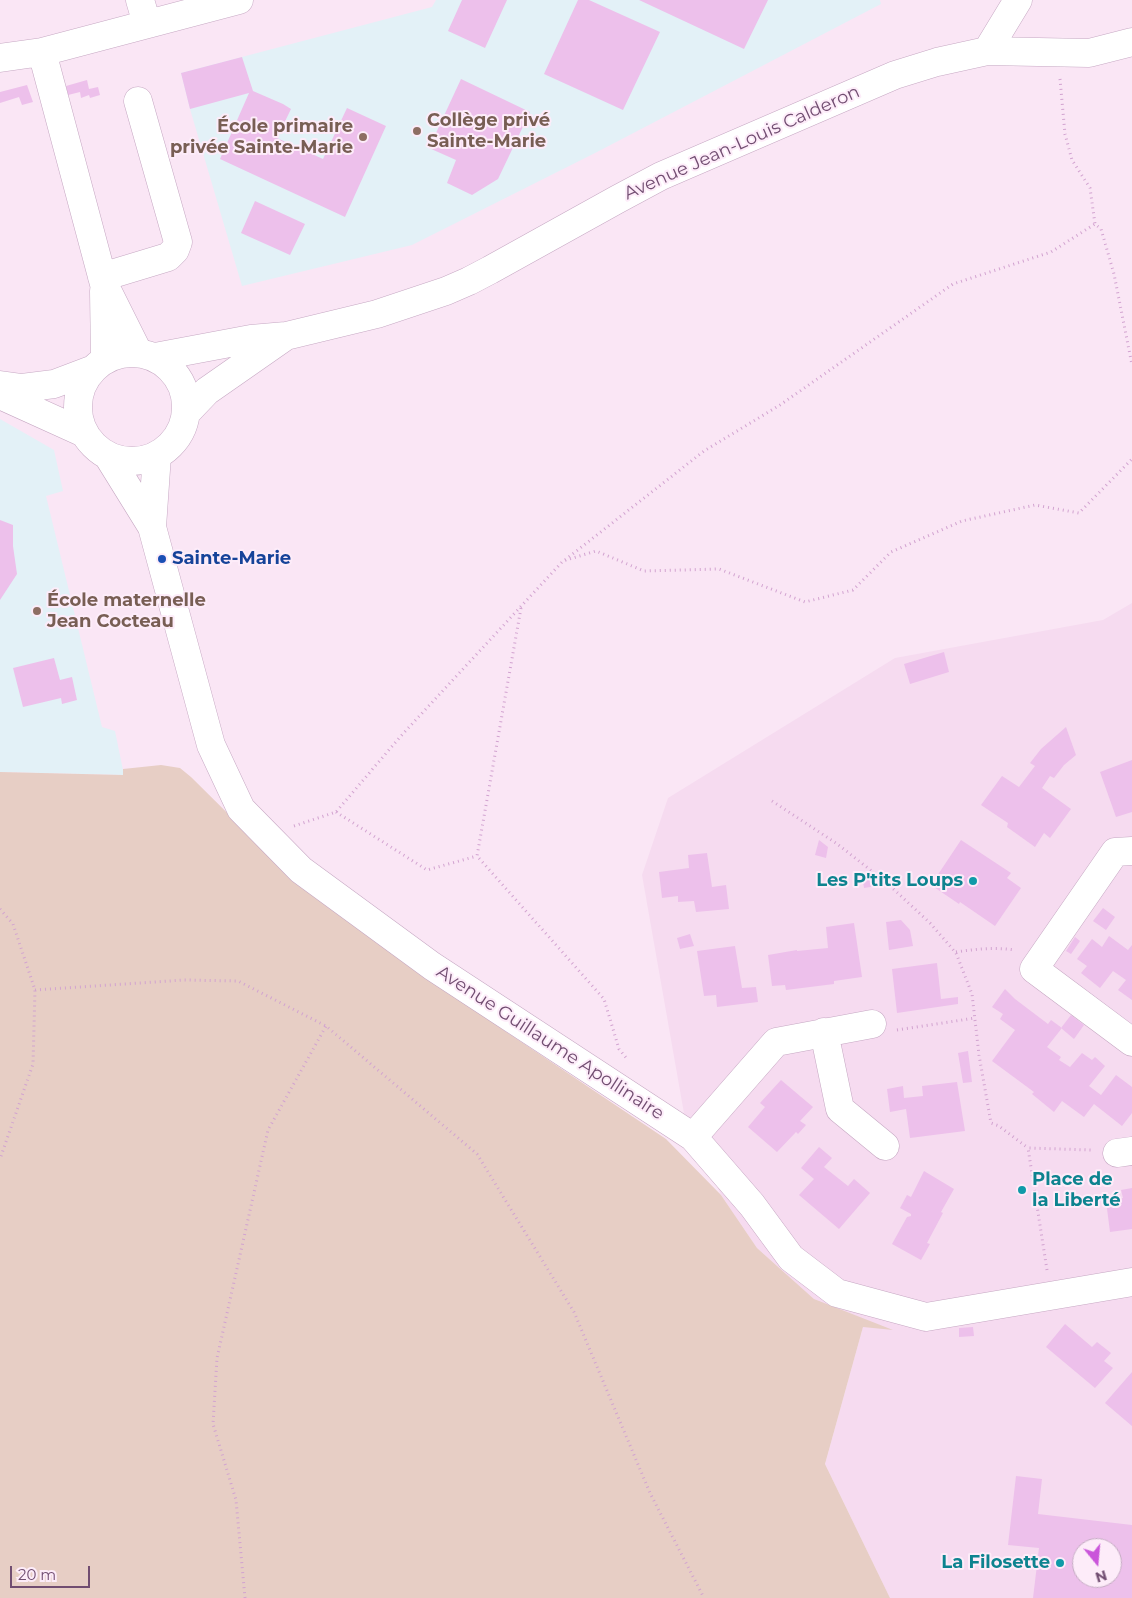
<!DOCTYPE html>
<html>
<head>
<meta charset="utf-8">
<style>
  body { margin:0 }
  #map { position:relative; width:1132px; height:1598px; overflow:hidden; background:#fae6f5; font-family:Montserrat,sans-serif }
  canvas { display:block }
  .north { position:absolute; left:1072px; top:1538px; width:50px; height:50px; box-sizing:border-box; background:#fdecf9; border:1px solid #c5acc3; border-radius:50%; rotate:163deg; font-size:14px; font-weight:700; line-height:20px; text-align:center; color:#714d71 }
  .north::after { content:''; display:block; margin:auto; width:18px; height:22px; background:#ca55da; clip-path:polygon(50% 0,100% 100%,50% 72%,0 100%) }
  .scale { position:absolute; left:10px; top:1566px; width:80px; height:22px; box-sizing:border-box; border:2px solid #714d71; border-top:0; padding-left:6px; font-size:15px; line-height:18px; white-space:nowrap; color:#714d71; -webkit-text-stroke:4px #fdecf9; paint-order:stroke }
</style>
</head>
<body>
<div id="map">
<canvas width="1132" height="1598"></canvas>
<div class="north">N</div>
<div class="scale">20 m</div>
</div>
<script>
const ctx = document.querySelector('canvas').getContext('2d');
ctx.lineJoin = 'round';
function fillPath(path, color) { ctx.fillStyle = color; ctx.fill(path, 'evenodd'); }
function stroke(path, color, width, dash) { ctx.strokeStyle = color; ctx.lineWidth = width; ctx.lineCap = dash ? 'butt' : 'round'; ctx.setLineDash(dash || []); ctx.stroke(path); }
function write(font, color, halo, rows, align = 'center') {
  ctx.font = font + ' Montserrat,sans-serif'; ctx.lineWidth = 4; ctx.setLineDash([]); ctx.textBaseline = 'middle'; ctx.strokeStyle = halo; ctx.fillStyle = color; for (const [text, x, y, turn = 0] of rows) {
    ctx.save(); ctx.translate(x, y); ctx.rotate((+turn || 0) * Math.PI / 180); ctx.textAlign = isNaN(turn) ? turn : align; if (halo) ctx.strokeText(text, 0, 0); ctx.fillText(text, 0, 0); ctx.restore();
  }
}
fillPath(new Path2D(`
  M 1132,603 L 1132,1598 L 890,1598 L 825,1464 L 863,1327 L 814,1299 L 757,1248 L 721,1195 L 685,1119 L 642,875 L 668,798 L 895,658 L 1103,620 ZM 1082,1548 L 1112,1548 L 1112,1578 L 1082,1578 Z`), '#f6dbf0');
fillPath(new Path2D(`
  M 436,0 L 880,0 L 881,4 L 597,152 L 412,245 L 242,286 L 190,109 L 181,73 L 432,7 Z
  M 0,419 L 54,450 L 63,491 L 46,496 L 102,727 L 115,731 L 124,775 L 0,772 Z`), '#e3f1f7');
fillPath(new Path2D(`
  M 161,765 L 180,768 L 191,777 L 301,886 L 505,1031 L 666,1139 L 721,1195 L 757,1248 L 814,1299 L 893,1330 L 863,1327 L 825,1464 L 890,1598 L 0,1598 L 0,772 L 123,775 L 123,769 Z`), '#e7cec5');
fillPath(new Path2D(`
  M 462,0 L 507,0 L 485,48 L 448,31 Z
  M 578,0 L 589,0 L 660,32 L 623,110 L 544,74 Z
  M 639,0 L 768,0 L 744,49 Z
  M 242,57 L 253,91 L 283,104 L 291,109 L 277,138 L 323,159 L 347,108 L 386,126 L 345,217 L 220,159 L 249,93 L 190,109 L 181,73 Z
  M 461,79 L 530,112 L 498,179 L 472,195 L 447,183 L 456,160 L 429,148 Z
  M 87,80 L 89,89 L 98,87 L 100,95 L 90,98 L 89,95 L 81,98 L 80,92 L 68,95 L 66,86 Z
  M 27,85 L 33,102 L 22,105 L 19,97 L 0,103 L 0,92 Z
  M 255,201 L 305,224 L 290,255 L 241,233 Z
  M 0,520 L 13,525 L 13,546 L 17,574 L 0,600 Z
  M 944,652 L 949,672 L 910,684 L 904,664 Z
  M 54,658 L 60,680 L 72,677 L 77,700 L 62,704 L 61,698 L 23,707 L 13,668 Z
  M 1066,727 L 1076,755 L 1064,765 L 1054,778 L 1050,776 L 1042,788 L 1071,809 L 1050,838 L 1044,833 L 1035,847 L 1007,827 L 1008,823 L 981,805 L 1002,776 L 1019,787 L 1035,766 L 1030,763 L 1041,749 Z
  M 1132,760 L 1132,812 L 1116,817 L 1100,772 Z
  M 819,840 L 828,847 L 826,858 L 815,855 Z
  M 961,840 L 1011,873 L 1007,878 L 1021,888 L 995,926 L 960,902 L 959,904 L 931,885 Z
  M 707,853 L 712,887 L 726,885 L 729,909 L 696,912 L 694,901 L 678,902 L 678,896 L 662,898 L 659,872 L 689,868 L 688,855 Z
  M 862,875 L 877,886 L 864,888 Z
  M 1103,908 L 1115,917 L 1106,930 L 1093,921 Z
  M 901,920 L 910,930 L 913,946 L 889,950 L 886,922 Z
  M 854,923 L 862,977 L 834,981 L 834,984 L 786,990 L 785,985 L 772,986 L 768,955 L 797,950 L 797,951 L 828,948 L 826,927 Z
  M 690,934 L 694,946 L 680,949 L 677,938 Z
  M 1109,936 L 1128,950 L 1132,945 L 1132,1000 L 1118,990 L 1126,980 L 1113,971 L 1100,988 L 1081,973 L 1087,966 L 1077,959 L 1092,939 L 1102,947 Z
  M 1075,937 L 1080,941 L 1071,954 L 1066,951 Z
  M 735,946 L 742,988 L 756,987 L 758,1002 L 717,1007 L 716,995 L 704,996 L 697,951 Z
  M 937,963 L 941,999 L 958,997 L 958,1004 L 897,1013 L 892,969 Z
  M 1005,989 L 1015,999 L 1048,1024 L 1051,1020 L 1062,1028 L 1047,1047 L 1061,1057 L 1059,1060 L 1070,1067 L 1082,1053 L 1092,1060 L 1095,1057 L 1105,1066 L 1089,1086 L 1101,1095 L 1116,1075 L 1132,1087 L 1132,1113 L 1122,1126 L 1094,1104 L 1084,1117 L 1062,1101 L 1054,1112 L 1032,1094 L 1034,1092 L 992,1061 L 1015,1030 L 1000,1019 L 1003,1014 L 992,1007 Z
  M 1071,1015 L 1084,1025 L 1074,1039 L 1061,1028 Z
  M 968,1051 L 972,1082 L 963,1083 L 958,1053 Z
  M 781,1080 L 813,1107 L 800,1121 L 806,1125 L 798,1134 L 796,1132 L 777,1152 L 748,1127 L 765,1107 L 760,1103 Z
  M 957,1082 L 965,1131 L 910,1138 L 906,1109 L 890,1112 L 887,1089 L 903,1086 L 904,1098 L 923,1096 L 922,1086 Z
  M 819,1147 L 832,1158 L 824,1167 L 848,1186 L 854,1179 L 870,1193 L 839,1229 L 799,1195 L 814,1179 L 801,1168 Z
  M 924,1171 L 954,1189 L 941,1212 L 943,1213 L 927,1243 L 930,1244 L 921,1260 L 892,1244 L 907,1217 L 911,1216 L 911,1214 L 900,1208 L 907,1195 L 911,1197 Z
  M 1132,1188 L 1132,1229 L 1110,1232 L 1106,1201 L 1123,1198 L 1121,1190 Z
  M 1065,1324 L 1092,1347 L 1097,1342 L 1111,1353 L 1104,1361 L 1113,1368 L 1095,1388 L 1046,1347 Z
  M 973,1327 L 974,1336 L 959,1337 L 959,1328 Z
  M 1132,1372 L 1132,1426 L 1105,1403 Z
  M 1016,1476 L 1042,1479 L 1038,1514 L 1132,1525 L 1132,1598 L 1033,1598 L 1039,1548 L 1008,1545 ZM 1082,1548 L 1112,1548 L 1112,1578 L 1082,1578 Z`), '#edc0eb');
const minor = new Path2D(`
  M 140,0 L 147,24
  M 987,51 L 1018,0
  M 42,52 L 104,284 L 138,352
  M 0,58 L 42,52 L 239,0
  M 102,277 L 168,257 L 175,250 L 178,242 L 138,101
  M 104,291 L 105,359
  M78 407a54 54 0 1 1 108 0a54 54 0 1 1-108 0Z
  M 155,357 L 251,339 L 286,336 L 377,314 L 446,291 L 469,281 L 490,270 L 618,199 L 661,176 L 895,75 L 937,62 L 987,51 L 1089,53 L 1132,42
  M 0,385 L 22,388 L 54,384 L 91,370
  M 0,395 L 84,433
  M 186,413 L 207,391 L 283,338
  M 108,456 L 152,527 L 211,745 L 241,809 L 301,870 L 432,966 L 693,1137 L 752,1205 L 791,1258 L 837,1293 L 926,1317 L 1132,1282
  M 152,527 L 157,455
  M 1132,851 L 1115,852 L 1034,969 L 1132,1042
  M 824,1032 L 840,1109 L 885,1146
  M 693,1137 L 776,1042 L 872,1024
  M 1117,1153 L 1132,1151`);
stroke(minor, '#c6a8c3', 29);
stroke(new Path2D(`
  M 1060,79 L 1065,134 L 1072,160 L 1090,188 L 1095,224 L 1101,229 L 1114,274 L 1132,365
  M 565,560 L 704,451 L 780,405 L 953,284 L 1051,252 L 1095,224
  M 521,608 L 477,856 L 604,999 L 619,1049 L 628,1060
  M 772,801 L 836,843 L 887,883 L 930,923 L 956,953 L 972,994 L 979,1055 L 991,1123 L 999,1126 L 1028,1148
  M 336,812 L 427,870 L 477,856
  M 294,826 L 336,812 L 400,737 L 563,561 L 596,551 L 644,571 L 719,569 L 805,602 L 853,590 L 891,552 L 962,521 L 1035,505 L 1079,513 L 1132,459
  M 0,909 L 13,924 L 35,990 L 33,1064 L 0,1159
  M 956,952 C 976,949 995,947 1015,950
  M 35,990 L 184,980 L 238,981 L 326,1026 L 477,1154 L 574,1312 L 650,1493 L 704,1598
  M 897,1030 L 975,1018
  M 1047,1270 L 1028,1148 L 1091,1150
  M 245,1598 L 236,1500 L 213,1424 L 217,1358 L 268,1130 L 326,1026`), '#d2a3d0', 3, [1, 4]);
stroke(minor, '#fff', 28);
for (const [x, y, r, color] of [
  [417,131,5,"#8d6e63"],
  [363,137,5,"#8d6e63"],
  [162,559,5,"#1a4fb4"],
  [37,611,5,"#8d6e63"],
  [973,881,5,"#0f9aa8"],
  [1022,1190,5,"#0f9aa8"],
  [1060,1563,5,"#0f9aa8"]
]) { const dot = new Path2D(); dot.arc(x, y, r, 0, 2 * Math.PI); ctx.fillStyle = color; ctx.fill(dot); stroke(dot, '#fdecf9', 2); }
write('bold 18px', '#785e54', '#fdecf9', [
  ["Collège privé",427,121],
  ["Sainte-Marie",427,142],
  ["École primaire",353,127,"right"],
  ["privée Sainte-Marie",353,148,"right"],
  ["École maternelle",47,601],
  ["Jean Cocteau",47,622]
], 'left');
write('18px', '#714d71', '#fdecf9', [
  ["Avenue Jean-Louis Calderon",742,143,-24],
  ["Avenue Guillaume Apollinaire",550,1043,33]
]);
write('bold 18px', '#164399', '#fdecf9', [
  ["Sainte-Marie",172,559]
], 'left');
write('bold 18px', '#0d838f', '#fdecf9', [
  ["Les P'tits Loups",963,881],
  ["Place de",1032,1180,"left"],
  ["la Liberté",1032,1201,"left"],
  ["La Filosette",1050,1563]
], 'right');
</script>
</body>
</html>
